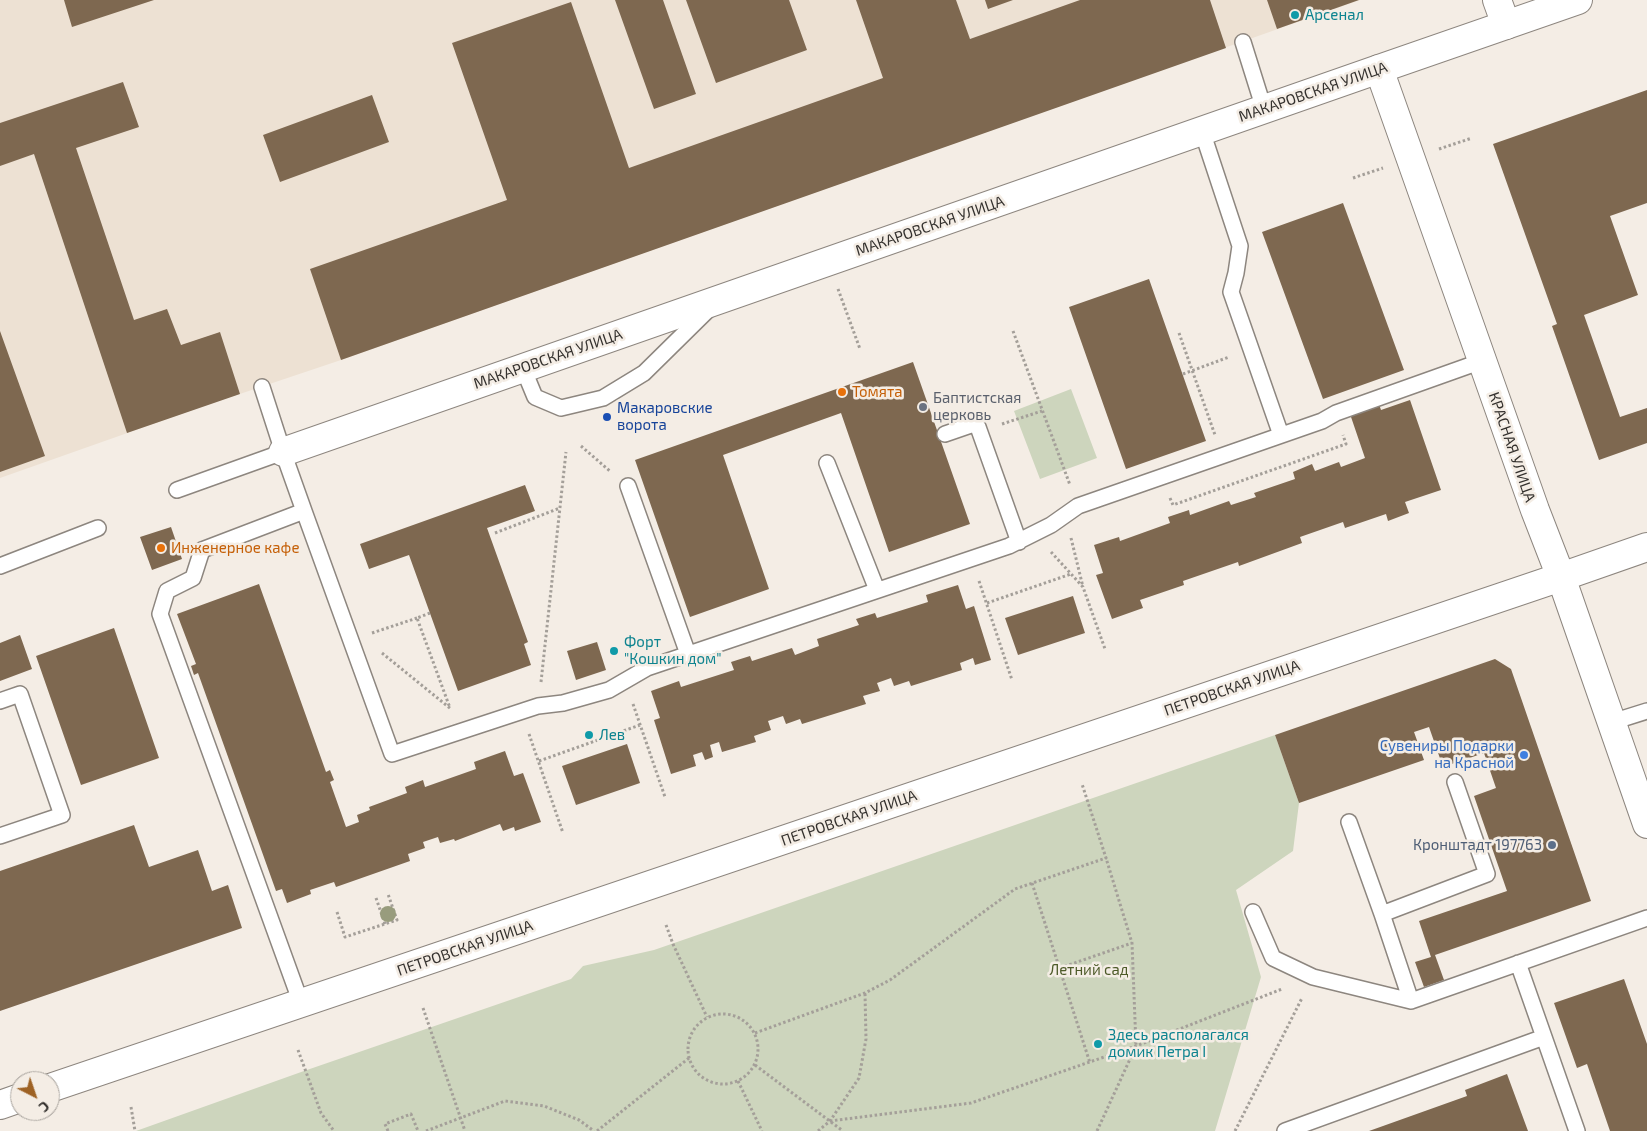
<!DOCTYPE html>
<html>
<head>
<meta charset="utf-8">
<style>
  body { margin:0 }
  #map { position:relative; width:1647px; height:1131px; overflow:hidden; background:#f4ede5; font-family:"Exo 2",sans-serif }
  canvas { display:block }
  .north { position:absolute; left:10px; top:1071px; width:50px; height:50px; box-sizing:border-box; background:#f4ede5; border:1px solid #a7a29c; border-radius:50%; rotate:139deg; font-size:14px; font-weight:700; line-height:20px; text-align:center; color:#34312e }
  .north::after { content:''; display:block; margin:auto; width:18px; height:22px; background:#9e6224; clip-path:polygon(50% 0,100% 100%,50% 72%,0 100%) }
</style>
</head>
<body>
<div id="map">
<canvas width="1647" height="1131"></canvas>
<div class="north">С</div>
</div>
<script>
const ctx = document.querySelector('canvas').getContext('2d');
ctx.lineJoin = 'round';
function fillPath(path, color) { ctx.fillStyle = color; ctx.fill(path, 'evenodd'); }
function stroke(path, color, width, dash) { ctx.strokeStyle = color; ctx.lineWidth = width; ctx.lineCap = dash ? 'butt' : 'round'; ctx.setLineDash(dash || []); ctx.stroke(path); }
function write(font, color, halo, rows, align = 'center') {
  ctx.font = font + ' "Exo 2",sans-serif'; ctx.lineWidth = 5; ctx.setLineDash([]); ctx.textBaseline = 'middle'; ctx.strokeStyle = halo; ctx.fillStyle = color; for (const [text, x, y, turn = 0] of rows) {
    ctx.save(); ctx.translate(x, y); ctx.rotate((+turn || 0) * Math.PI / 180); ctx.textAlign = isNaN(turn) ? turn : align; if (halo) ctx.strokeText(text, 0, 0); ctx.fillText(text, 0, 0); ctx.restore();
  }
}
fillPath(new Path2D(`
  M 0,0 L 1360,0 L 341,360 L 201,407 L 0,478 Z`), '#ede1d3');
fillPath(new Path2D(`
  M 1071,389 L 1097,458 L 1040,479 L 1014,411 Z
  M 1275,735 L 1299,803 L 1293,851 L 1236,890 L 1261,977 L 1215,1131 L 136,1131 L 304,1071 L 571,979 L 583,966 L 654,950 Z`), '#cdd5bd');
fillPath(new Path2D(`
  M 64,0 L 154,0 L 72,27 Z
  M 615,0 L 663,0 L 696,94 L 654,109 Z
  M 686,0 L 789,0 L 807,50 L 716,83 Z
  M 856,0 L 956,0 L 970,39 L 1080,0 L 1210,0 L 1226,48 L 341,360 L 310,269 L 507,200 L 452,43 L 571,2 L 629,168 L 883,78 Z
  M 985,0 L 1013,0 L 988,9 Z
  M 1267,0 L 1359,0 L 1277,29 Z
  M 123,82 L 139,127 L 76,148 L 134,320 L 167,309 L 181,345 L 220,332 L 240,394 L 127,433 L 34,154 L 0,166 L 0,123 Z
  M 1647,90 L 1647,203 L 1610,216 L 1638,295 L 1584,315 L 1620,417 L 1647,408 L 1647,443 L 1599,460 L 1552,326 L 1557,324 L 1493,144 Z
  M 372,95 L 389,142 L 280,182 L 263,135 Z
  M 1343,203 L 1404,370 L 1323,399 L 1262,232 Z
  M 1149,279 L 1206,441 L 1126,469 L 1069,307 Z
  M 0,331 L 45,456 L 0,472 Z
  M 913,362 L 970,524 L 889,552 L 841,413 L 723,455 L 769,589 L 690,617 L 635,460 Z
  M 1410,400 L 1441,490 L 1405,502 L 1409,513 L 1388,521 L 1386,514 L 1345,528 L 1343,522 L 1300,537 L 1302,543 L 1239,566 L 1238,562 L 1183,581 L 1184,585 L 1140,600 L 1143,608 L 1112,619 L 1096,575 L 1103,573 L 1094,545 L 1119,537 L 1120,541 L 1170,523 L 1168,517 L 1189,510 L 1190,515 L 1229,501 L 1231,505 L 1256,497 L 1254,493 L 1295,479 L 1293,472 L 1312,464 L 1315,471 L 1339,462 L 1341,467 L 1365,458 L 1350,414 L 1379,404 L 1381,410 Z
  M 525,485 L 535,511 L 487,528 L 528,642 L 524,644 L 531,665 L 458,691 L 409,555 L 369,569 L 360,544 Z
  M 171,527 L 182,559 L 152,570 L 140,537 Z
  M 259,584 L 326,772 L 330,770 L 334,780 L 330,782 L 346,827 L 359,822 L 357,815 L 370,810 L 369,807 L 407,793 L 405,787 L 423,780 L 425,787 L 476,769 L 474,762 L 505,751 L 514,776 L 523,773 L 541,822 L 515,831 L 514,827 L 503,831 L 500,824 L 455,841 L 454,839 L 440,843 L 438,837 L 423,842 L 425,848 L 408,854 L 410,861 L 336,887 L 334,882 L 310,890 L 311,894 L 287,903 L 282,889 L 276,891 L 198,673 L 194,675 L 191,666 L 196,664 L 177,614 Z
  M 958,585 L 966,609 L 974,606 L 991,660 L 975,665 L 973,658 L 960,663 L 962,670 L 911,686 L 909,681 L 894,686 L 891,678 L 877,683 L 880,691 L 863,696 L 866,704 L 802,724 L 800,719 L 786,724 L 783,716 L 768,721 L 771,730 L 754,736 L 756,742 L 722,752 L 719,742 L 710,745 L 713,757 L 705,760 L 702,752 L 693,755 L 696,766 L 671,774 L 654,720 L 660,718 L 651,691 L 679,681 L 681,687 L 734,670 L 731,662 L 750,656 L 752,661 L 792,648 L 795,655 L 819,646 L 817,639 L 859,625 L 856,619 L 875,613 L 877,618 L 928,602 L 926,595 Z
  M 1073,596 L 1085,633 L 1018,655 L 1005,618 Z
  M 114,628 L 159,758 L 81,785 L 36,656 Z
  M 20,635 L 32,669 L 0,681 L 0,643 Z
  M 597,642 L 606,670 L 576,680 L 567,651 Z
  M 1495,659 L 1511,669 L 1591,901 L 1435,955 L 1444,980 L 1424,987 L 1415,962 L 1431,957 L 1419,921 L 1507,891 L 1474,796 L 1496,788 L 1484,753 L 1443,767 L 1429,727 L 1414,732 L 1424,760 L 1299,803 L 1275,735 Z
  M 627,744 L 640,783 L 576,805 L 562,766 Z
  M 134,825 L 149,867 L 198,850 L 212,891 L 228,885 L 242,928 L 0,1011 L 0,871 Z
  M 1624,979 L 1647,1044 L 1647,1131 L 1610,1131 L 1587,1064 L 1577,1068 L 1554,1003 Z
  M 1507,1074 L 1528,1131 L 1369,1131 L 1467,1096 L 1465,1090 Z`), '#7e6850');
const service = new Path2D(`
  M 1243,42 L 1264,109
  M 1202,131 L 1240,246 L 1236,273 L 1231,292 L 1281,435
  M 523,368 L 535,397 L 561,408 L 603,398 L 644,373 L 710,308
  M 262,387 L 283,452 L 304,511 L 202,550 L 193,578 L 167,591 L 160,614 L 301,1003
  M 945,434 L 974,424 L 978,427 L 1019,542
  M 827,463 L 877,590
  M 628,486 L 688,654
  M 177,490 L 283,452
  M 304,511 L 392,754 L 538,706 L 563,703 L 609,690 L 647,668 L 1009,546 L 1051,525 L 1078,506 L 1322,421 L 1336,413 L 1482,361
  M 0,566 L 98,528
  M 0,701 L 20,694 L 62,815 L 0,836
  M 1612,722 L 1647,711
  M 1455,782 L 1487,874 L 1382,914 L 1411,1001 L 1647,918
  M 1349,822 L 1382,914
  M 1253,912 L 1273,958 L 1313,977 L 1411,1001
  M 1518,963 L 1577,1131
  M 1285,1131 L 1544,1037`);
const minor = new Path2D(`
  M 1497,0 L 1506,25
  M 283,452 L 1379,69
  M 1647,547 L 1561,577 L 1647,824`);
const tertiary = new Path2D(`
  M 50,1088 L 1561,577 L 1535,510 L 1379,69 L 1578,0
  M 0,1105 L 20,1098`);
stroke(service, '#8d867f', 18);
stroke(minor, '#8d867f', 30);
stroke(tertiary, '#8d867f', 30);
stroke(new Path2D(`
  M 1439,149 L 1472,138
  M 1353,178 L 1383,168
  M 838,289 L 860,349
  M 1013,331 L 1070,485
  M 1179,333 L 1215,435
  M 1183,374 L 1229,357
  M 1002,424 L 1042,411
  M 581,446 L 611,472
  M 1170,498 L 1173,505 L 1346,444 L 1343,435
  M 495,533 L 560,508
  M 1071,538 L 1083,587
  M 1051,552 L 1083,587 L 1105,649
  M 979,581 L 1012,680
  M 987,603 L 1071,574
  M 430,613 L 417,618 L 450,708
  M 372,633 L 417,618
  M 382,653 L 451,709
  M 541,682 L 566,452
  M 633,704 L 665,797
  M 529,734 L 563,833
  M 539,761 L 640,725
  M 1032,883 L 1090,1063
  M 376,898 L 385,924
  M 337,912 L 345,937 L 397,920 L 388,894
  M 666,925 L 673,944 L 707,1017
  M 1060,968 L 1132,943
  M 423,1008 L 465,1131
  M688 1049a35 35 0 1 1 70 0a35 35 0 1 1-70 0Z
  M 755,1033 L 865,993 L 890,980 L 1015,889 L 1106,858 L 1082,784
  M 298,1050 L 321,1113 L 334,1131
  M 755,1065 L 843,1131
  M 738,1081 L 762,1131
  M 131,1107 L 135,1131
  M 830,1121 L 971,1103 L 1136,1046 L 1282,989
  M 388,1131 L 385,1124 L 411,1114 L 418,1131
  M 426,1131 L 505,1101 L 544,1106 L 579,1120 L 594,1131
  M 597,1131 L 689,1058
  M 818,1131 L 830,1121 L 859,1078 L 866,1039 L 865,993
  M 1097,1131 L 1136,1046 L 1132,943 L 1106,858
  M 1235,1131 L 1302,998`), '#a49f99', 3, [2.5, 2.5]);
stroke(service, '#fff', 15);
stroke(minor, '#fff', 28);
stroke(tertiary, '#fff', 28);
ctx.fillStyle = '#989c7d';
for (const [x, y] of [
  [388,914]
]) { ctx.beginPath(); ctx.arc(x, y, 8, 0, 2 * Math.PI); ctx.fill(); }
for (const [x, y, r, color] of [
  [1295,15,5,"#0f9aa8"],
  [842,392,5,"#e8710a"],
  [923,407,5,"#6b7280"],
  [607,417,5,"#1a4fb4"],
  [161,548,5,"#e8710a"],
  [614,651,5,"#0f9aa8"],
  [589,735,5,"#0f9aa8"],
  [1524,755,5,"#3f7fe0"],
  [1552,845,5,"#5c6f8a"],
  [1098,1044,5,"#0f9aa8"]
]) { const dot = new Path2D(); dot.arc(x, y, r, 0, 2 * Math.PI); ctx.fillStyle = color; ctx.fill(dot); stroke(dot, '#f4ede5', 2); }
write('15px', '#0d838f', '#f4ede5', [
  ["Арсенал",1305,15],
  ["Форт",624,642],
  ["\"Кошкин дом\"",624,659],
  ["Лев",599,735],
  ["Здесь располагался",1108,1035],
  ["домик Петра I",1108,1052]
], 'left');
write('15px', '#34312e', '#f4ede5', [
  ["МАКАРОВСКАЯ УЛИЦА",1313,92,-19],
  ["МАКАРОВСКАЯ УЛИЦА",930,226,-19],
  ["МАКАРОВСКАЯ УЛИЦА",548,359,-19],
  ["КРАСНАЯ УЛИЦА",1512,447,71],
  ["ПЕТРОВСКАЯ УЛИЦА",1232,688,-19],
  ["ПЕТРОВСКАЯ УЛИЦА",849,818,-19],
  ["ПЕТРОВСКАЯ УЛИЦА",465,948,-19]
]);
write('15px', '#c56008', '#f4ede5', [
  ["Томята",852,392],
  ["Инженерное кафе",171,548]
], 'left');
write('15px', '#5b616d', '#f4ede5', [
  ["Баптистская",933,398],
  ["церковь",933,415]
], 'left');
write('15px', '#164399', '#f4ede5', [
  ["Макаровские",617,408],
  ["ворота",617,425]
], 'left');
write('15px', '#366cbe', '#f4ede5', [
  ["Сувениры Подарки",1514,746],
  ["на Красной",1514,763]
], 'right');
write('15px', '#4e5e75', '#f4ede5', [
  ["Кронштадт 197763",1542,845]
], 'right');
write('15px', '#4d5a28', '#f4ede5', [
  ["Летний сад",1089,970]
]);
</script>
</body>
</html>
